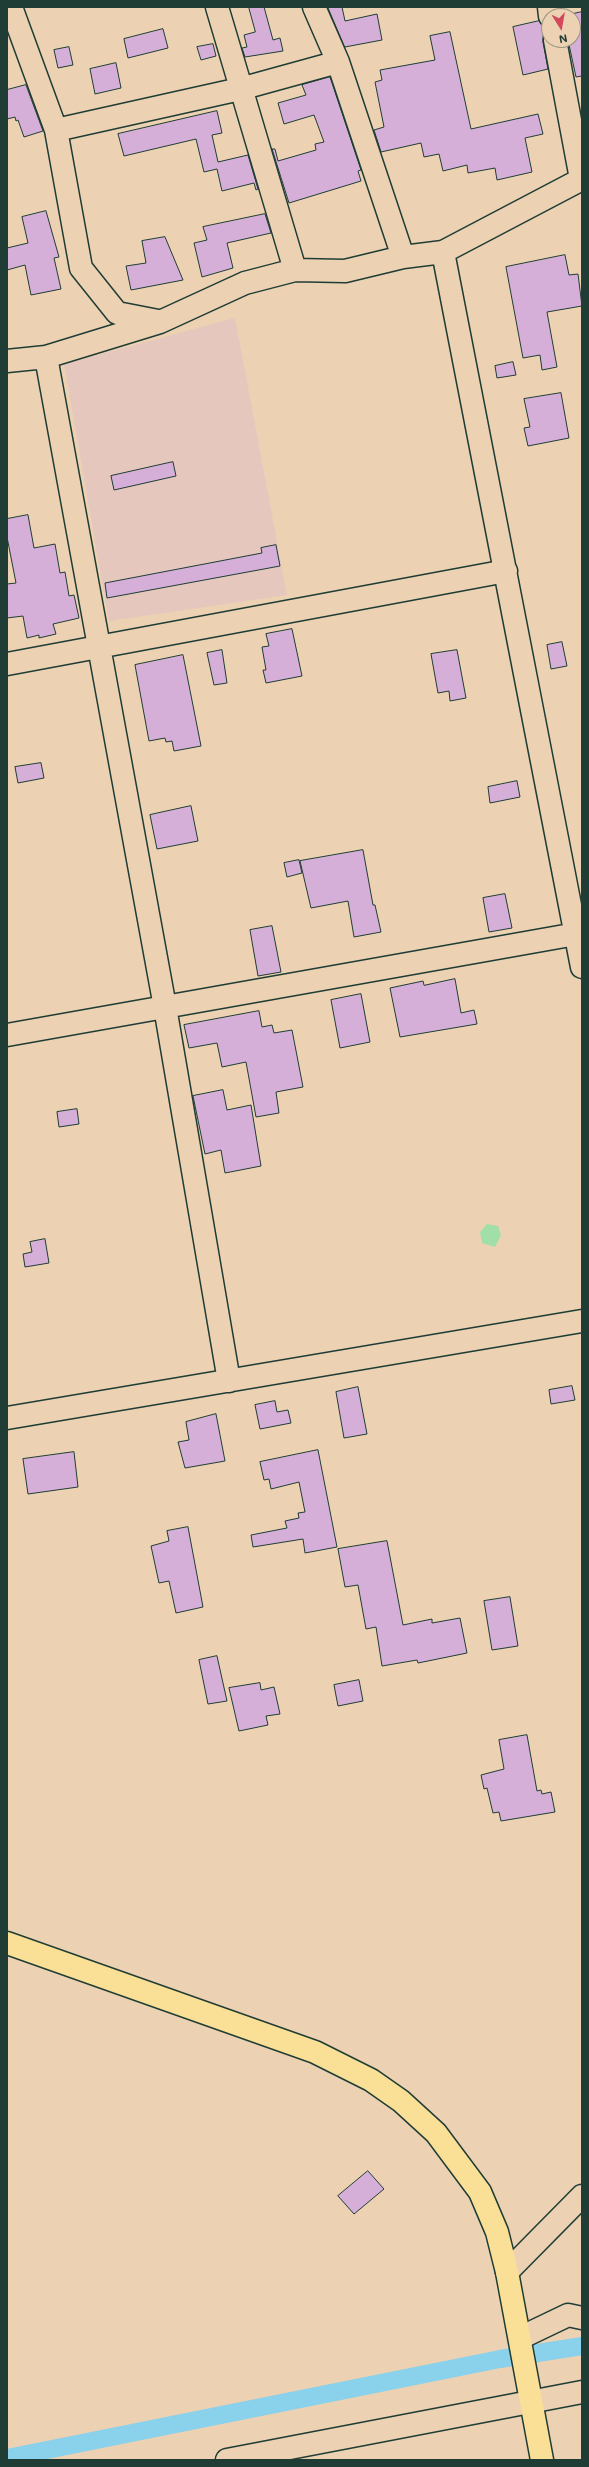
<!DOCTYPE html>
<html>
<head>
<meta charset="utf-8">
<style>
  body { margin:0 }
  #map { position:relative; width:589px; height:2467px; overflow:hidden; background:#ecd1b3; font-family:Mali,sans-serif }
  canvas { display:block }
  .frame { position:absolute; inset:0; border:8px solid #1f3d34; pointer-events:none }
  .north { position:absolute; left:541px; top:8px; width:40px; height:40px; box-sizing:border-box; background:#ecd1b3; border:1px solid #9a9680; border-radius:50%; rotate:169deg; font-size:11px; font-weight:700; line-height:16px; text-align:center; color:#1f3d34 }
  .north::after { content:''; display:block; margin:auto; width:14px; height:18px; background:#d1495b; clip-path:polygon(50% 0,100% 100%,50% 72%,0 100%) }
</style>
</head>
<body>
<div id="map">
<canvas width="589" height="2467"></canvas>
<div class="frame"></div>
<div class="north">N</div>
</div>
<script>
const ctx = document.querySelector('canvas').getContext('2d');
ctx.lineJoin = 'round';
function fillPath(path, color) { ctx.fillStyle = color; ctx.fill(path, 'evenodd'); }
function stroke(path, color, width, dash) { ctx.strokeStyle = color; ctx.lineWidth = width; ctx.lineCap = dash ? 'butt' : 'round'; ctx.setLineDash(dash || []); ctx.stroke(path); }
fillPath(new Path2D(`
  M 235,318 L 287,595 L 109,621 L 64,364 Z`), '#e5c7be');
fillPath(new Path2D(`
  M 487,1224 L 498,1226 L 501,1235 L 495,1247 L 482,1243 L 480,1232 Z`), '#a0dfa7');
stroke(new Path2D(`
  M 7,2458 L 500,2359 L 582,2346`), '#8ad1eb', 18);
const building = new Path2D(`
  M 249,7 L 264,7 L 273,40 L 280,38 L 283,51 L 245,57 L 242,48 L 247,47 L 244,35 L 255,32 Z
  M 328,7 L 342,7 L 345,21 L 377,14 L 382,40 L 345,47 Z
  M 582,12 L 582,76 L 576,77 L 568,40 L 573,40 L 573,16 L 562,16 Z
  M 539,21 L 545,27 L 549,28 L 543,36 L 543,42 L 548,69 L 523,75 L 513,27 Z
  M 163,29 L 168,48 L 128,58 L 124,39 Z
  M 450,32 L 471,129 L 538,114 L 543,134 L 525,138 L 532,172 L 497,180 L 495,168 L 468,173 L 467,165 L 443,171 L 439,154 L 424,157 L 421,143 L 381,152 L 374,130 L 384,127 L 375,82 L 382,80 L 380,70 L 435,60 L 430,36 Z
  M 213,44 L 216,56 L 201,60 L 197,47 Z
  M 69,47 L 73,65 L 58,68 L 54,50 Z
  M 116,63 L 121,88 L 95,94 L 90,69 Z
  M 330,77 L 361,170 L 358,171 L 361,181 L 289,203 L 272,149 L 275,149 L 278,161 L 316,150 L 315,144 L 324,142 L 314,115 L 284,124 L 278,103 L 306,95 L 302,85 Z
  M 26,85 L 43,131 L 24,137 L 18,120 L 16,121 L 15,117 L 7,119 L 7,90 Z
  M 217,111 L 222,133 L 212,135 L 218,162 L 248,155 L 258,189 L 256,190 L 254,183 L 222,191 L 217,169 L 204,172 L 196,139 L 124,156 L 118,134 Z
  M 46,211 L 59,257 L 54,258 L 61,289 L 31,295 L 25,265 L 7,270 L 7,248 L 28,243 L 22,217 Z
  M 265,214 L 271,233 L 227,243 L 233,268 L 202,277 L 194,243 L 207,240 L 203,227 Z
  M 165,237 L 183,280 L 131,290 L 126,266 L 146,263 L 142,241 Z
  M 565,255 L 569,275 L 578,274 L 582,306 L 547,312 L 557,367 L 542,370 L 540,355 L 523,358 L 506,267 Z
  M 513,362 L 516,375 L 497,378 L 495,366 Z
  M 561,393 L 569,438 L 528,446 L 524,428 L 530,427 L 524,399 Z
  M 173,462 L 176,476 L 114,490 L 111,476 Z
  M 28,515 L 34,548 L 55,544 L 60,573 L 65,572 L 69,596 L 74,595 L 79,618 L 53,624 L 56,634 L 39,638 L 39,635 L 27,638 L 23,616 L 7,618 L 7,584 L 16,583 L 7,537 L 7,519 Z
  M 276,545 L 280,566 L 107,598 L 105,583 L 262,553 L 261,548 Z
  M 292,629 L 302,676 L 266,683 L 263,670 L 266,670 L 262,647 L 269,646 L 266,634 Z
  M 562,642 L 567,666 L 551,669 L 547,645 Z
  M 222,650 L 227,683 L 214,685 L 207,653 Z
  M 457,650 L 466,698 L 450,701 L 449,691 L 438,693 L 431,654 Z
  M 183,655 L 201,746 L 174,751 L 172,741 L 166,742 L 165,738 L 149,741 L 135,665 Z
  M 41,763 L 44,778 L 18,783 L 15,767 Z
  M 517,781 L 520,797 L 490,803 L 488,787 Z
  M 191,806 L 198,841 L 157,849 L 150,815 Z
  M 363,850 L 373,905 L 375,905 L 381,932 L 354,937 L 348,901 L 311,908 L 300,861 Z
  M 299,860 L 302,873 L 287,877 L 284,863 Z
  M 505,894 L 512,928 L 489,932 L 483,898 Z
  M 272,926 L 281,972 L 258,976 L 250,930 Z
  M 455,979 L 461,1013 L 474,1010 L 477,1024 L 400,1037 L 390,988 L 423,981 L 424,985 Z
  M 361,994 L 370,1042 L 340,1048 L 331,1000 Z
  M 259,1011 L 262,1027 L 272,1025 L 274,1033 L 292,1030 L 303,1087 L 276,1092 L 279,1113 L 256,1117 L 246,1062 L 222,1067 L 217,1043 L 189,1048 L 184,1025 Z
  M 223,1090 L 227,1110 L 251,1105 L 261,1166 L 225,1173 L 221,1150 L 205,1154 L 193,1096 Z
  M 77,1109 L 79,1124 L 59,1127 L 57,1112 Z
  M 45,1239 L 49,1263 L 25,1267 L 23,1254 L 32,1252 L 30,1242 Z
  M 572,1386 L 575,1400 L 551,1404 L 549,1390 Z
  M 358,1387 L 367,1434 L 344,1438 L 336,1392 Z
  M 275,1401 L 277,1412 L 288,1410 L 291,1423 L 260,1429 L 255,1405 Z
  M 216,1414 L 225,1461 L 185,1468 L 178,1442 L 189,1440 L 186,1422 Z
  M 318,1450 L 337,1547 L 305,1553 L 303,1539 L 253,1547 L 251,1535 L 287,1528 L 285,1521 L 299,1518 L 298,1513 L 305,1512 L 299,1482 L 271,1489 L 269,1479 L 264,1480 L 260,1462 Z
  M 74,1452 L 78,1487 L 28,1494 L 23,1459 Z
  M 188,1527 L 203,1607 L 176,1613 L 169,1581 L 159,1583 L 151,1546 L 169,1541 L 167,1531 Z
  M 387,1541 L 403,1625 L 432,1619 L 432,1623 L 460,1618 L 467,1653 L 418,1663 L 417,1660 L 382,1666 L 376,1627 L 366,1629 L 358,1585 L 345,1587 L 338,1549 Z
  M 510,1597 L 518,1646 L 492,1650 L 484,1601 Z
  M 217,1656 L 227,1701 L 208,1704 L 199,1660 Z
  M 359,1680 L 363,1701 L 338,1706 L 334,1685 Z
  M 260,1683 L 261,1690 L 274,1687 L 280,1714 L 266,1716 L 268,1725 L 239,1731 L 229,1688 Z
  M 527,1735 L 537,1791 L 541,1790 L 542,1794 L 551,1792 L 555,1812 L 501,1821 L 499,1812 L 493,1813 L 487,1788 L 484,1789 L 481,1775 L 504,1769 L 499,1740 Z
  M 368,2171 L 384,2189 L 354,2214 L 338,2196 Z`);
fillPath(building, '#d5afd8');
stroke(building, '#1f3d34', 1);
const minor = new Path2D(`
  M 11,7 L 56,130 L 81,268 L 117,313 L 158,321
  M 217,7 L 295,270
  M 314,7 L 338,62 L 403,257
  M 549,7 L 550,16
  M 555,40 L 581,179
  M 56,130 L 240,89 L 338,62
  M 443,252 L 582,967
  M 46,357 L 165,1007 L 229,1381
  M 7,361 L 46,357 L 160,322 L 245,283 L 295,270 L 345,271 L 403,257 L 443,252 L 582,179
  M 7,664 L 506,571
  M 7,1035 L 576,934
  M 7,1418 L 582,1321
  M 507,2272 L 582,2196
  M 520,2338 L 568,2315 L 582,2318
  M 227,2460 L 582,2392`);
const major = new Path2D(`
  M 7,1943 L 315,2052 L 371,2080 L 401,2101 L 436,2133 L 480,2192 L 497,2232 L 507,2272 L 542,2460`);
stroke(minor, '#1f3d34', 25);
stroke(major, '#1f3d34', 25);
stroke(minor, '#ecd1b3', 22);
stroke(major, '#fadf96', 22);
</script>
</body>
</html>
